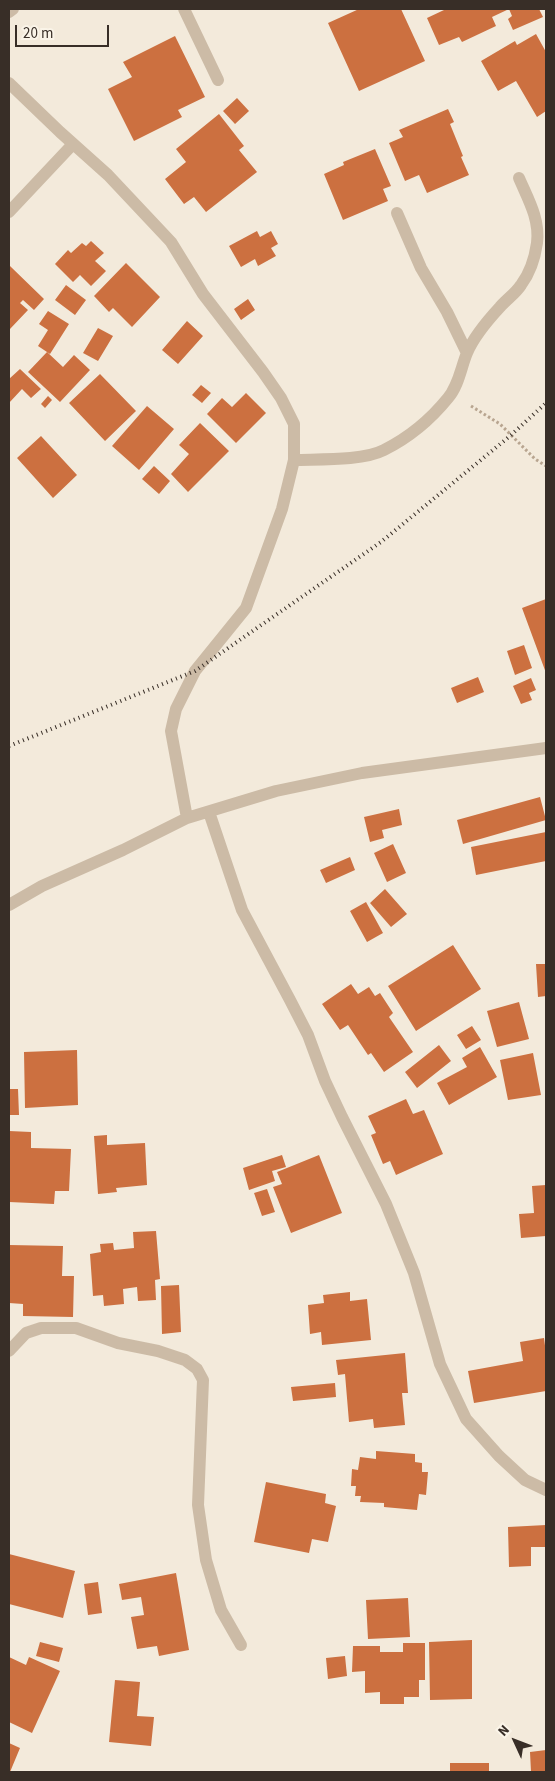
<!DOCTYPE html>
<html>
<head>
<meta charset="utf-8">
<style>
  body { margin:0 }
  #map { position:relative; width:555px; height:1781px; overflow:hidden; background:#f3eadb; font-family:"Source Sans 3",sans-serif }
  canvas { display:block }
  .frame { position:absolute; inset:0; border:10px solid #382e27; pointer-events:none }
  .north { position:absolute; left:490px; top:1716px; width:50px; height:50px; -webkit-text-stroke:4px #faf4e8; paint-order:stroke; rotate:313deg; font-size:14px; font-weight:700; line-height:20px; text-align:center; color:#382e27 }
  .north::after { content:''; display:block; margin:auto; width:18px; height:22px; background:#382e27; clip-path:polygon(50% 0,100% 100%,50% 72%,0 100%) }
  .scale { position:absolute; left:15px; top:25px; width:94px; height:22px; box-sizing:border-box; border:2px solid #382e27; border-top:0; padding-left:6px; font-size:15px; line-height:18px; white-space:nowrap; color:#382e27; -webkit-text-stroke:4px #faf4e8; paint-order:stroke }
</style>
</head>
<body>
<div id="map">
<canvas width="555" height="1781"></canvas>
<div class="frame"></div>
<div class="north">N</div>
<div class="scale">20 m</div>
</div>
<script>
const ctx = document.querySelector('canvas').getContext('2d');
ctx.lineJoin = 'round';
function fillPath(path, color) { ctx.fillStyle = color; ctx.fill(path, 'evenodd'); }
function stroke(path, color, width, dash) { ctx.strokeStyle = color; ctx.lineWidth = width; ctx.lineCap = dash ? 'butt' : 'round'; ctx.setLineDash(dash || []); ctx.stroke(path); }
fillPath(new Path2D(`
  M 359,9 L 401,9 L 425,61 L 359,91 L 328,23 Z
  M 443,9 L 539,9 L 543,17 L 513,30 L 508,19 L 512,16 L 509,9 L 492,17 L 496,26 L 462,42 L 459,37 L 439,45 L 427,18 L 444,10 Z
  M 536,34 L 546,52 L 546,111 L 537,117 L 516,81 L 498,91 L 481,61 L 515,41 L 517,45 Z
  M 175,36 L 205,97 L 178,110 L 182,117 L 134,141 L 108,89 L 132,77 L 123,62 Z
  M 237,98 L 249,111 L 235,124 L 223,111 Z
  M 448,109 L 454,122 L 450,124 L 463,156 L 461,157 L 469,175 L 427,193 L 419,175 L 405,181 L 389,143 L 403,137 L 399,130 Z
  M 219,114 L 244,146 L 239,150 L 257,172 L 206,212 L 194,197 L 184,204 L 165,179 L 186,162 L 176,149 Z
  M 375,149 L 391,186 L 383,189 L 388,201 L 343,220 L 324,174 L 344,165 L 343,162 Z
  M 257,231 L 260,237 L 271,231 L 278,244 L 271,248 L 276,256 L 258,266 L 255,259 L 241,267 L 229,246 Z
  M 91,241 L 104,253 L 95,261 L 106,271 L 91,286 L 80,275 L 73,282 L 55,264 L 68,250 L 71,253 L 82,243 L 86,246 Z
  M 126,263 L 160,297 L 132,327 L 113,308 L 109,312 L 94,296 Z
  M 10,266 L 44,299 L 34,310 L 23,300 L 20,303 L 28,310 L 10,329 L 9,328 Z
  M 66,285 L 86,300 L 75,315 L 55,300 Z
  M 248,299 L 255,310 L 241,320 L 234,309 Z
  M 48,311 L 69,324 L 50,354 L 38,346 L 48,330 L 39,324 Z
  M 187,321 L 203,336 L 178,364 L 162,350 Z
  M 98,328 L 113,336 L 98,361 L 83,353 Z
  M 47,352 L 63,367 L 74,355 L 90,370 L 60,402 L 28,372 Z
  M 20,369 L 41,389 L 31,398 L 22,389 L 9,403 L 9,379 Z
  M 100,374 L 136,411 L 105,441 L 69,403 Z
  M 201,385 L 211,393 L 202,403 L 192,395 Z
  M 246,393 L 266,413 L 236,443 L 207,414 L 222,398 L 232,407 Z
  M 48,396 L 52,400 L 45,408 L 41,404 Z
  M 147,406 L 174,429 L 139,470 L 112,446 Z
  M 200,423 L 229,451 L 188,492 L 171,474 L 189,454 L 179,445 Z
  M 41,436 L 77,475 L 53,498 L 17,458 Z
  M 154,466 L 170,481 L 159,494 L 142,479 Z
  M 546,599 L 546,673 L 522,608 Z
  M 524,645 L 532,668 L 515,675 L 507,651 Z
  M 478,677 L 484,692 L 457,703 L 451,688 Z
  M 531,678 L 536,690 L 529,693 L 532,700 L 521,704 L 513,686 Z
  M 540,797 L 546,820 L 463,844 L 457,820 Z
  M 399,809 L 402,825 L 382,830 L 384,838 L 370,842 L 364,817 Z
  M 546,832 L 546,861 L 476,875 L 471,847 Z
  M 393,844 L 406,873 L 387,882 L 374,853 Z
  M 350,857 L 355,870 L 326,883 L 320,870 Z
  M 385,889 L 407,914 L 391,927 L 370,903 Z
  M 366,902 L 383,933 L 367,942 L 350,911 Z
  M 453,945 L 481,989 L 416,1031 L 388,986 Z
  M 536,964 L 546,964 L 546,996 L 538,997 Z
  M 351,984 L 358,994 L 369,987 L 375,996 L 380,993 L 393,1013 L 389,1017 L 413,1052 L 384,1072 L 371,1053 L 368,1055 L 348,1025 L 340,1030 L 322,1004 Z
  M 519,1002 L 529,1039 L 497,1047 L 487,1011 Z
  M 472,1026 L 481,1040 L 466,1049 L 457,1035 Z
  M 439,1045 L 451,1061 L 417,1088 L 405,1072 Z
  M 480,1047 L 497,1077 L 449,1105 L 437,1083 L 467,1067 L 462,1058 Z
  M 77,1050 L 78,1105 L 25,1108 L 24,1052 Z
  M 533,1053 L 541,1095 L 508,1100 L 500,1060 Z
  M 9,1089 L 18,1089 L 19,1115 L 9,1115 Z
  M 406,1099 L 413,1114 L 424,1110 L 443,1154 L 396,1175 L 390,1161 L 383,1164 L 371,1135 L 376,1133 L 368,1116 Z
  M 9,1131 L 31,1132 L 31,1148 L 71,1149 L 69,1191 L 55,1191 L 54,1204 L 9,1202 Z
  M 107,1135 L 107,1145 L 145,1143 L 147,1185 L 116,1188 L 117,1192 L 98,1194 L 94,1136 Z
  M 282,1155 L 286,1167 L 272,1171 L 275,1181 L 249,1190 L 243,1168 Z
  M 319,1155 L 342,1213 L 291,1233 L 273,1187 L 282,1184 L 277,1172 Z
  M 546,1185 L 546,1236 L 521,1238 L 519,1214 L 534,1213 L 532,1186 Z
  M 267,1189 L 275,1212 L 262,1216 L 254,1193 Z
  M 156,1231 L 160,1279 L 155,1280 L 156,1300 L 138,1301 L 137,1287 L 123,1289 L 124,1304 L 104,1306 L 103,1295 L 93,1296 L 90,1254 L 101,1252 L 100,1244 L 113,1243 L 114,1250 L 134,1248 L 133,1232 Z
  M 9,1245 L 63,1246 L 62,1276 L 74,1276 L 73,1317 L 23,1316 L 23,1304 L 9,1303 Z
  M 179,1285 L 181,1332 L 162,1334 L 161,1286 Z
  M 350,1292 L 350,1301 L 367,1299 L 371,1340 L 322,1345 L 321,1332 L 310,1334 L 308,1305 L 324,1303 L 323,1295 Z
  M 544,1338 L 546,1353 L 546,1391 L 474,1403 L 468,1371 L 523,1361 L 520,1342 Z
  M 405,1353 L 408,1393 L 402,1393 L 405,1425 L 374,1428 L 373,1419 L 349,1422 L 345,1374 L 338,1375 L 336,1360 Z
  M 335,1383 L 336,1397 L 293,1401 L 291,1387 Z
  M 376,1451 L 415,1454 L 415,1462 L 422,1463 L 422,1472 L 428,1472 L 426,1495 L 419,1494 L 417,1510 L 384,1507 L 384,1503 L 360,1502 L 361,1496 L 355,1496 L 356,1486 L 351,1486 L 352,1469 L 358,1470 L 360,1457 L 376,1459 Z
  M 266,1482 L 326,1494 L 325,1503 L 336,1506 L 328,1542 L 312,1539 L 309,1553 L 254,1542 Z
  M 546,1525 L 546,1547 L 531,1547 L 531,1566 L 509,1567 L 508,1527 Z
  M 9,1554 L 75,1571 L 63,1618 L 9,1604 Z
  M 176,1573 L 189,1650 L 159,1656 L 157,1646 L 137,1649 L 131,1617 L 144,1615 L 141,1597 L 122,1600 L 119,1584 Z
  M 98,1582 L 102,1613 L 88,1615 L 84,1584 Z
  M 408,1598 L 410,1637 L 368,1639 L 366,1600 Z
  M 472,1640 L 472,1699 L 430,1700 L 429,1642 Z
  M 40,1642 L 63,1648 L 59,1662 L 36,1656 Z
  M 403,1643 L 425,1643 L 425,1680 L 419,1680 L 419,1697 L 404,1697 L 404,1704 L 380,1704 L 380,1692 L 365,1693 L 365,1671 L 352,1672 L 353,1646 L 380,1646 L 380,1652 L 403,1652 Z
  M 345,1656 L 347,1676 L 328,1679 L 326,1658 Z
  M 9,1657 L 26,1665 L 29,1657 L 60,1671 L 32,1733 L 9,1722 Z
  M 115,1680 L 140,1682 L 137,1716 L 154,1717 L 151,1746 L 109,1742 Z
  M 9,1743 L 20,1748 L 10,1772 L 9,1772 Z
  M 546,1750 L 546,1772 L 531,1772 L 530,1752 Z
  M 450,1763 L 489,1763 L 489,1772 L 450,1772 Z`), '#cc7040');
stroke(new Path2D(`
  M 471,406 L 500,424 L 535,459 L 546,466`), '#b8a590', 3, [2.5, 2.5]);
stroke(new Path2D(`
  M 184,9 L 218,80
  M 9,12 L 13,9
  M 9,83 L 60,132 L 108,175 L 171,242 L 203,294 L 263,372 L 281,398 L 294,424 L 294,460 L 282,509 L 246,608 L 195,671 L 176,709 L 171,731 L 187,818
  M 9,212 L 73,144
  M 397,213 L 421,268 L 447,312 L 467,353
  M 294,460 C 319,459 363,461 384,450 C 408,438 431,419 448,398 C 459,385 461,367 467,353 C 474,336 488,320 500,307 C 507,299 516,293 521,285 C 530,273 535,257 537,243 C 540,219 528,199 519,178
  M 209,812 L 242,910 L 290,1000 L 308,1035 L 325,1081 L 342,1117 L 386,1204 L 414,1273 L 440,1364 L 466,1419 L 499,1456 L 525,1480 L 546,1490
  M 9,905 L 42,886 L 123,850 L 187,818 L 276,791 L 362,773 L 546,748
  M 9,1351 L 26,1333 L 41,1328 L 76,1328 L 118,1343 L 158,1351 L 185,1360 L 197,1369 L 203,1380 L 198,1505 L 206,1560 L 221,1610 L 241,1645`), '#ccbba6', 12);
stroke(new Path2D(`
  M 9,746 L 195,671 L 381,542 L 510,436 L 546,403`), '#382e27', 4, [1, 4]);
</script>
</body>
</html>
